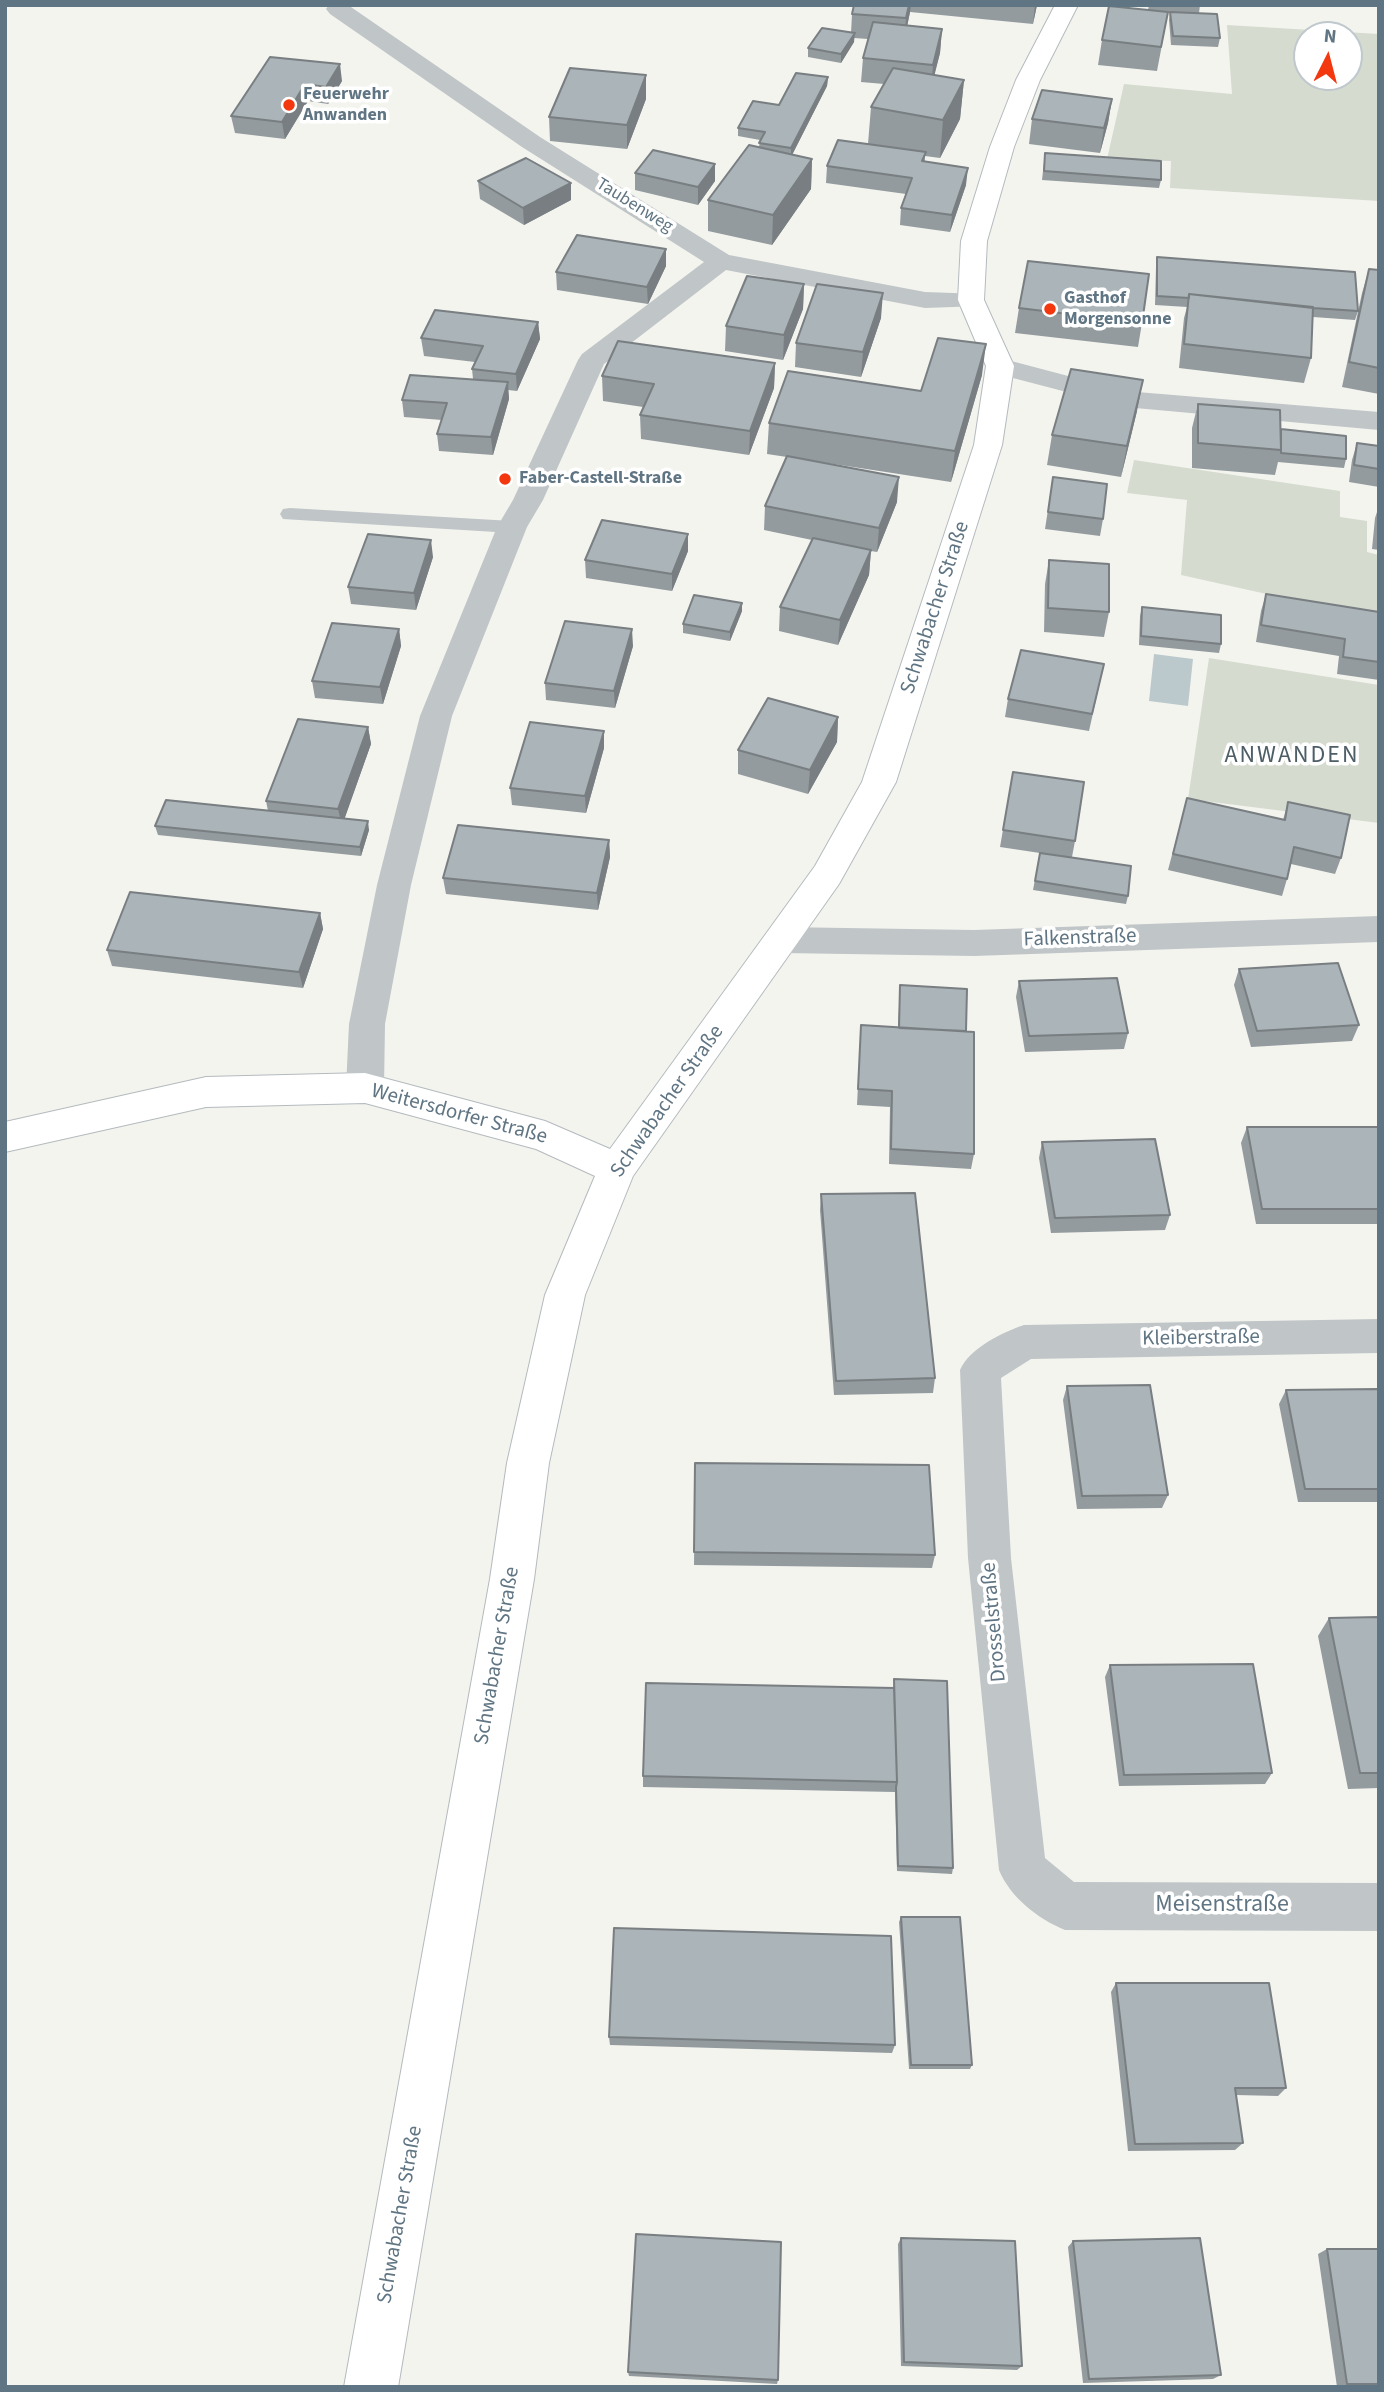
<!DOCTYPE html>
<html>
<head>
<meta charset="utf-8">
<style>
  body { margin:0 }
  #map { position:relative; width:1384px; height:2392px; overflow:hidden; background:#f4f4ef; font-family:"Source Sans 3",sans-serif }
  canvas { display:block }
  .frame { position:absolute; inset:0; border:7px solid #607583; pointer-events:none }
  .north { position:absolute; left:1293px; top:21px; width:70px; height:70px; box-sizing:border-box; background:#fff; border:2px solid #bfc8cd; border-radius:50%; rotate:6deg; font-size:19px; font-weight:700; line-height:28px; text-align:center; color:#607583 }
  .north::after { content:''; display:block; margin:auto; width:24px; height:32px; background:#f33810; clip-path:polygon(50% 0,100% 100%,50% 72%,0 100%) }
</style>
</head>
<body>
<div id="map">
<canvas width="1384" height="2392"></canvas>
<div class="frame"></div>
<div class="north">N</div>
</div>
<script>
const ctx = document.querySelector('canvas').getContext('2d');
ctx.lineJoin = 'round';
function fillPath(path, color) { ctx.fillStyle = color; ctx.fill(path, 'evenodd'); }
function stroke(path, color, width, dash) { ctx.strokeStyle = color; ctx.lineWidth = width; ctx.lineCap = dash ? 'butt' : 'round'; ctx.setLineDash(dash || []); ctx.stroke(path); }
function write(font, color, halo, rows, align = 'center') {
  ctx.font = font + ' "Source Sans 3",sans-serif'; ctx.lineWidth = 7; ctx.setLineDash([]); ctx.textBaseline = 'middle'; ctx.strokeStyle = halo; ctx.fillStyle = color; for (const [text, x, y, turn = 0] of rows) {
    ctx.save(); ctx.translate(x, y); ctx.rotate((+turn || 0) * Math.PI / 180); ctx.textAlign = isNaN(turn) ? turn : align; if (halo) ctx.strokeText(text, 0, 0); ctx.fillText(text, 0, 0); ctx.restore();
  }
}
fillPath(new Path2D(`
  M 1227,25 L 1379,34 L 1379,201 L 1170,188 L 1171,161 L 1107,159 L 1124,84 L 1232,94 ZM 1307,35 L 1349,35 L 1349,77 L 1307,77 Z
  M 1134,460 L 1340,491 L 1340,517 L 1367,521 L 1367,552 L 1379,555 L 1379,619 L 1181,575 L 1187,500 L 1127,493 Z
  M 1209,658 L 1379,685 L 1379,823 L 1188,799 Z`), '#d5dbcf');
fillPath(new Path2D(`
  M 1154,654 L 1193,659 L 1188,706 L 1149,701 Z`), '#bbc9cd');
const secondary = new Path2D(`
  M 1055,5 L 1078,5 L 1040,80 L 1014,147 L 987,241 L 984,300 L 1014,366 L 1002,445 L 896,782 L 839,884 L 633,1176 L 585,1295 L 549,1463 L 534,1579 L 398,2387 L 344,2387 L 490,1579 L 507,1463 L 545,1295 L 595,1176 L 536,1149 L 365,1103 L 206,1107 L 5,1152 L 5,1122 L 206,1077 L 365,1073 L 545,1121 L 610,1149 L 815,866 L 862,782 L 974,445 L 986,366 L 958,300 L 961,241 L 990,147 L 1016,80 Z`);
stroke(secondary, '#b4babe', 2);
fillPath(new Path2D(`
  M 290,508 L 512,521 L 519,522 L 522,527 L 519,532 L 512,533 L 283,519 L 280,514 L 283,509 Z`), '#c0c5c8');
fillPath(new Path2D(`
  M 329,5 L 348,5 L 540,137 L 729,255 L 925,292 L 981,294 L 984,300 L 981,306 L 925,308 L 726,270 L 604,364 L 543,500 L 527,527 L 452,716 L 411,885 L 385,1024 L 384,1088 L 378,1098 L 365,1103 L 352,1098 L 346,1088 L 349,1024 L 377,885 L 420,716 L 497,527 L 513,500 L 578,360 L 582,354 L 704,262 L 522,147 L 330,14 L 326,9 Z
  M 1000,358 L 1125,391 L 1379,412 L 1379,430 L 1124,407 L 990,372 L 986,366 L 990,360 Z
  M 1379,916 L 1379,942 L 974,956 L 782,953 L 770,949 L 764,940 L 770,931 L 782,927 L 974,930 Z
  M 1379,1319 L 1379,1353 L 1031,1359 L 1001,1378 L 1011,1558 L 1045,1858 L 1074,1882 L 1379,1883 L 1379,1931 L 1065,1930 C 1038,1919 1010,1897 999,1870 L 968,1558 L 960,1370 C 970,1348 1001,1333 1024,1325 Z`), '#c0c5c8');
fillPath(secondary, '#fff');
fillPath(new Path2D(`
  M 854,5 L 1037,5 L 1033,24 L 910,12 L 907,26 L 942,29 L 940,53 L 934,75 L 964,80 L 960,119 L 940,158 L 925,156 L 925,162 L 966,185 L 950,232 L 900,225 L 901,208 L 906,194 L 826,183 L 827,166 L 868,144 L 871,107 L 884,84 L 861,82 L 863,58 L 868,39 L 854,38 L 854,42 L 841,63 L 808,57 L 808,48 L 851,33 L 852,14 Z
  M 1149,5 L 1200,5 L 1199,13 L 1220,38 L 1218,47 L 1171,45 L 1169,20 L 1170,13 L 1168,13 L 1157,71 L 1098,65 L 1102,40 L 1148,10 Z
  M 270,57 L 342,81 L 328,104 L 308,101 L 285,139 L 235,133 L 231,116 Z
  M 828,77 L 827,86 L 792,155 L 812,159 L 811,189 L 772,245 L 708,231 L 708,200 L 759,147 L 760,140 L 738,136 L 738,128 Z
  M 646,99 L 627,149 L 550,141 L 549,117 Z
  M 1112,99 L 1108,123 L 1100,153 L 1029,144 L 1032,119 Z
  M 1045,153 L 1161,180 L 1159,188 L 1042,180 Z
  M 635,173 L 715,181 L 698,205 L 635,190 Z
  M 478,181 L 571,200 L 524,225 L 480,199 Z
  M 1157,257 L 1358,311 L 1355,320 L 1313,317 L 1311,358 L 1304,383 L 1179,368 L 1184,318 L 1187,307 L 1155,305 L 1156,266 Z
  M 666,266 L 648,304 L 557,290 L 556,272 Z
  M 1369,269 L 1379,270 L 1379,394 L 1342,387 L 1362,293 Z
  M 804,284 L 803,309 L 783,360 L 725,351 L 726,326 Z
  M 1019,308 L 1142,323 L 1138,347 L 1015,333 Z
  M 881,318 L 861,377 L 795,367 L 796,343 Z
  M 538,322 L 540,339 L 517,391 L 508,390 L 509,399 L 493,455 L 439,451 L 437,434 L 442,420 L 404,417 L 402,400 L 473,379 L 472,369 L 475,362 L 424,356 L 421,338 Z
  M 775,363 L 774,388 L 749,455 L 641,439 L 640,415 L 643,407 L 603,401 L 602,376 Z
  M 982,375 L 951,482 L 801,459 L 897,502 L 877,552 L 871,551 L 869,575 L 838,645 L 779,631 L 780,607 L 812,540 L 764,530 L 765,506 L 787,457 L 767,454 L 769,423 L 921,391 Z
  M 1198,404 L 1281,429 L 1346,459 L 1344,468 L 1278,462 L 1275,475 L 1192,468 L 1192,428 Z
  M 1137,411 L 1121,477 L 1047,465 L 1052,435 Z
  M 1357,443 L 1379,446 L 1379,487 L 1349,482 L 1352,460 Z
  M 1053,477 L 1103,519 L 1100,536 L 1045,529 Z
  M 1379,506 L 1379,550 L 1372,549 L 1375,518 Z
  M 688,551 L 672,591 L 586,578 L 585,560 Z
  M 433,557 L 416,610 L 351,604 L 348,587 Z
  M 1049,560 L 1109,612 L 1104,637 L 1044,632 L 1045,584 Z
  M 1266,594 L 1379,612 L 1379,680 L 1337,674 L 1339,656 L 1256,642 L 1261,611 Z
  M 1142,607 L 1221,644 L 1219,653 L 1139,645 L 1140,616 Z
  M 742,611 L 730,641 L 683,633 L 683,624 Z
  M 399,629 L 401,646 L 383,704 L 315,698 L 312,681 Z
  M 633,646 L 615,708 L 546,700 L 545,683 Z
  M 1104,664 L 1089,731 L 1005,717 L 1008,699 Z
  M 838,717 L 837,742 L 808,794 L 738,774 L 738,750 Z
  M 368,727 L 371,744 L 344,819 L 369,830 L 361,856 L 158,835 L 155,826 L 268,811 L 266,801 Z
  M 604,731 L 604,748 L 586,813 L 512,805 L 510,788 Z
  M 1013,772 L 1075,841 L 1072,857 L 1128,896 L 1126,904 L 1033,890 L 1040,853 L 1000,847 Z
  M 1187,798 L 1283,820 L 1288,802 L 1341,858 L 1335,874 L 1291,864 L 1287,879 L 1282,896 L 1168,870 Z
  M 609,840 L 610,857 L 598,910 L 446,894 L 443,878 Z
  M 320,913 L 323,929 L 303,988 L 112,966 L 107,950 Z
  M 1239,969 L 1359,1025 L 1352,1041 L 1251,1047 L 1234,985 Z
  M 1019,981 L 1128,1033 L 1124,1049 L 1025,1052 L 1016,997 Z
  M 900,985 L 966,1031 L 974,1154 L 971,1169 L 889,1164 L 890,1107 L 857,1105 L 861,1025 L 898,1028 Z
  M 1247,1127 L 1379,1127 L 1379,1224 L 1256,1224 L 1241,1143 Z
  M 1042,1142 L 1170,1215 L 1165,1230 L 1051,1233 L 1039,1158 Z
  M 821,1194 L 935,1378 L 933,1393 L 834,1395 L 820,1210 Z
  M 1067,1386 L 1168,1495 L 1162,1508 L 1077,1509 L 1063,1400 Z
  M 1379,1389 L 1379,1502 L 1298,1502 L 1279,1404 L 1286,1390 Z
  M 695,1463 L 935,1555 L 932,1568 L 694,1565 Z
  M 1379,1617 L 1379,1788 L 1348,1789 L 1318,1636 L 1329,1618 Z
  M 1110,1665 L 1272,1773 L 1265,1784 L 1119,1786 L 1105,1677 Z
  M 894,1679 L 953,1868 L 952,1874 L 897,1871 L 895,1792 L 643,1787 L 643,1776 L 893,1688 Z
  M 901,1917 L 972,2065 L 970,2069 L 909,2069 L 899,1922 Z
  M 1116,1983 L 1286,2088 L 1278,2096 L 1236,2095 L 1243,2143 L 1235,2150 L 1128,2151 L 1111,1992 Z
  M 609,2037 L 895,2045 L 892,2053 L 610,2045 Z
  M 901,2238 L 1022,2366 L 1017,2370 L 901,2366 L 898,2244 Z
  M 1073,2241 L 1221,2375 L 1213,2379 L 1083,2383 L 1068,2247 Z
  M 1327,2249 L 1379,2249 L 1379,2387 L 1337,2387 L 1318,2254 Z
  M 628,2372 L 778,2380 L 777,2384 L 629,2376 Z`), '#939b9e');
fillPath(new Path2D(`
  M 909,5 L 911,5 L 910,12 L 904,42 L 906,18 Z
  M 1035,5 L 1037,5 L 1033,24 Z
  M 942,29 L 940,53 L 931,89 L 933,65 Z
  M 855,33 L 854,42 L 841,63 L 841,54 Z
  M 340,64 L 342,81 L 328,104 L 326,87 Z
  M 646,75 L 646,99 L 627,149 L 627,125 Z
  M 828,77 L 827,86 L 791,157 L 791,148 Z
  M 964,80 L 960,119 L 940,158 L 943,120 Z
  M 305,84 L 308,101 L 285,139 L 282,122 Z
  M 1112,99 L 1108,123 L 1100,153 L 1104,128 Z
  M 812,159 L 811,189 L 772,245 L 773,215 Z
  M 715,164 L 715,181 L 698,205 L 698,187 Z
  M 968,168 L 966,185 L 950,232 L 952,215 Z
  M 571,183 L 571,200 L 524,225 L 523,208 Z
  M 666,249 L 666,266 L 648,304 L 647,287 Z
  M 804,284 L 803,309 L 783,360 L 784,335 Z
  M 883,293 L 881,318 L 861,377 L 863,352 Z
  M 538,322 L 540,339 L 517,391 L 516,374 Z
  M 986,344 L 982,375 L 951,482 L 955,451 Z
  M 775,363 L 774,388 L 749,455 L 750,431 Z
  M 1143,380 L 1137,411 L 1121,477 L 1127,446 Z
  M 508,382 L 509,399 L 493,455 L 491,437 Z
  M 899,477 L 897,502 L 877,552 L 879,528 Z
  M 688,534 L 688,551 L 672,591 L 672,574 Z
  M 431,540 L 433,557 L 416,610 L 414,593 Z
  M 871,550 L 869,575 L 838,645 L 840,620 Z
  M 742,603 L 742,611 L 730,641 L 730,632 Z
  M 399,629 L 401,646 L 383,704 L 380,687 Z
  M 632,629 L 633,646 L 615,708 L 614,691 Z
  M 838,717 L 837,742 L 808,794 L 810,770 Z
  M 368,727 L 371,744 L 342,826 L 338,809 Z
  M 604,731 L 604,748 L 586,813 L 585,796 Z
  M 368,821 L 369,830 L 361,856 L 360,847 Z
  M 609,840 L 610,857 L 598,910 L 597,893 Z
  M 320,913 L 323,929 L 303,988 L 299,972 Z`), '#787e81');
const building = new Path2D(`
  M 854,5 L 909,5 L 906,18 L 852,14 Z
  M 1109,6 L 1168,12 L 1161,47 L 1102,40 Z
  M 1170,12 L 1217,14 L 1220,38 L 1173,36 Z
  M 873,22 L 942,29 L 933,65 L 863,58 Z
  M 822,28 L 855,33 L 841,54 L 808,48 Z
  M 270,57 L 340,64 L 326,87 L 305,84 L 282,122 L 231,116 Z
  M 570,68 L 646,75 L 627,125 L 549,117 Z
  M 893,68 L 964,80 L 943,120 L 871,107 Z
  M 796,73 L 828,77 L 791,148 L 759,143 L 765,132 L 738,128 L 753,101 L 779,105 Z
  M 1042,90 L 1112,99 L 1104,128 L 1032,119 Z
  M 838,140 L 926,152 L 922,161 L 968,168 L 952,215 L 901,208 L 912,178 L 827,166 Z
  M 749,145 L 812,159 L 773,215 L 708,200 Z
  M 653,150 L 715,164 L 698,187 L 635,173 Z
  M 1045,153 L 1161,161 L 1161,180 L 1044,171 Z
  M 526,158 L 571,183 L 523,208 L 478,181 Z
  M 577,235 L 666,249 L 647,287 L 556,272 Z
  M 1157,257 L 1355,272 L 1358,311 L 1313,308 L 1189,294 L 1189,298 L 1157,296 Z
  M 1028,261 L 1149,274 L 1142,323 L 1019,308 Z
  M 1369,269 L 1379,270 L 1379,368 L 1349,362 Z
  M 747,276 L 804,284 L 784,335 L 726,326 Z
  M 817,284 L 883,293 L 863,352 L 796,343 Z
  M 1189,294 L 1313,307 L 1311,358 L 1184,344 Z
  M 435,310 L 538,322 L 516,374 L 472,369 L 483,346 L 421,338 Z
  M 938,338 L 986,344 L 955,451 L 769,423 L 788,371 L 921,391 Z
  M 618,341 L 775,363 L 750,431 L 640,415 L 654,384 L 602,376 Z
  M 1071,369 L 1143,380 L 1127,446 L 1052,435 Z
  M 410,375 L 508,382 L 491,437 L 437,434 L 447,403 L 402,400 Z
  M 1198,404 L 1280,410 L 1281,450 L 1198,443 Z
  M 1281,429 L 1346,436 L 1346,459 L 1281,453 Z
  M 1357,443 L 1379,446 L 1379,469 L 1354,465 Z
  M 787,456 L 899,477 L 879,528 L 765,506 Z
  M 1053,477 L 1107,484 L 1103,519 L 1048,512 Z
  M 602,520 L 688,534 L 672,574 L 585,560 Z
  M 368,534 L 431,540 L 414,593 L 348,587 Z
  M 813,538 L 871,550 L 840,620 L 780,607 Z
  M 1049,560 L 1109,564 L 1109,612 L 1048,608 Z
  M 1266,594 L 1379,612 L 1379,662 L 1343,657 L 1345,639 L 1261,625 Z
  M 694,595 L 742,603 L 730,632 L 683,624 Z
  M 1142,607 L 1221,615 L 1221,644 L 1141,636 Z
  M 565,621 L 632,629 L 614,691 L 545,683 Z
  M 332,623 L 399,629 L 380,687 L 312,681 Z
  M 1021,650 L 1104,664 L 1092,714 L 1008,699 Z
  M 768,698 L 838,717 L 810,770 L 738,750 Z
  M 298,719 L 368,727 L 338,809 L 266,801 Z
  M 530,722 L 604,731 L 585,796 L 510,788 Z
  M 1013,772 L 1084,782 L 1075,841 L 1003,830 Z
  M 1187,798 L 1285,820 L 1288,802 L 1350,815 L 1341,858 L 1294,847 L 1287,879 L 1173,854 Z
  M 166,800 L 368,821 L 360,847 L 155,826 Z
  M 458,825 L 609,840 L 597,893 L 443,878 Z
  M 1040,853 L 1131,866 L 1128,896 L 1035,881 Z
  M 130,892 L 320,913 L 299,972 L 107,950 Z
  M 1338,963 L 1359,1025 L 1257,1031 L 1239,969 Z
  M 1117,978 L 1128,1033 L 1029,1036 L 1019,981 Z
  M 900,985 L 967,989 L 966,1031 L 899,1028 Z
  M 861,1025 L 974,1032 L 974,1154 L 891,1149 L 892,1091 L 858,1089 Z
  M 1247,1127 L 1379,1127 L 1379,1209 L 1262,1209 Z
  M 1155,1139 L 1170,1215 L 1055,1218 L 1042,1142 Z
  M 915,1193 L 935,1378 L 836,1381 L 821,1194 Z
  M 1150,1385 L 1168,1495 L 1082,1496 L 1067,1386 Z
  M 1379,1389 L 1379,1489 L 1305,1489 L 1286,1390 Z
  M 695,1463 L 929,1465 L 935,1555 L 694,1552 Z
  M 1379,1617 L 1379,1773 L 1360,1773 L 1329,1618 Z
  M 1253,1664 L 1272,1773 L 1124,1775 L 1110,1665 Z
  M 894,1679 L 947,1681 L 953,1868 L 898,1866 L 896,1787 L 897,1782 Z
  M 646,1683 L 894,1688 L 897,1782 L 643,1776 Z
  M 901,1917 L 960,1917 L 972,2065 L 911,2065 Z
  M 614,1928 L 891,1936 L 895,2045 L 609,2037 Z
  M 1116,1983 L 1269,1983 L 1286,2088 L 1235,2088 L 1243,2143 L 1135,2144 Z
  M 636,2234 L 781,2242 L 778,2380 L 628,2372 Z
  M 901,2238 L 1015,2241 L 1022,2366 L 904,2362 Z
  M 1200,2238 L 1221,2375 L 1089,2379 L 1073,2241 Z
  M 1327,2249 L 1379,2249 L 1379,2384 L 1347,2384 Z`);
fillPath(building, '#abb4b8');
stroke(building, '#787e81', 2);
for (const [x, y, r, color] of [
  [289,105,7,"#f33810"],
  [1050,309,7,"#f33810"],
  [505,479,7,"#f33810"]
]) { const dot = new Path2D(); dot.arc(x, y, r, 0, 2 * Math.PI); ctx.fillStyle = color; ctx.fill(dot); stroke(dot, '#fff', 2.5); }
write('bold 18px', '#607583', '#fff', [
  ["Feuerwehr",303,95],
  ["Anwanden",303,116],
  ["Gasthof",1064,299],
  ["Morgensonne",1064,320],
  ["Faber-Castell-Straße",519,479]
], 'left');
write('18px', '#607583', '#fff', [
  ["Taubenweg",634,206,32]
]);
write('21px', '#607583', '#fff', [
  ["Schwabacher Straße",936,608,-72],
  ["Falkenstraße",1080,939,-2],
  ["Schwabacher Straße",668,1102,-55],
  ["Weitersdorfer Straße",459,1115,15],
  ["Kleiberstraße",1201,1339,-1],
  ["Drosselstraße",995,1622,-95],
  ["Schwabacher Straße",498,1656,-80],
  ["Schwabacher Straße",401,2215,-80]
]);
ctx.letterSpacing = '2px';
write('24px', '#4e5e67', '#fff', [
  ["ANWANDEN",1292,757]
]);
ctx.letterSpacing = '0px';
write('24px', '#607583', '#fff', [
  ["Meisenstraße",1222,1906]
]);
</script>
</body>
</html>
